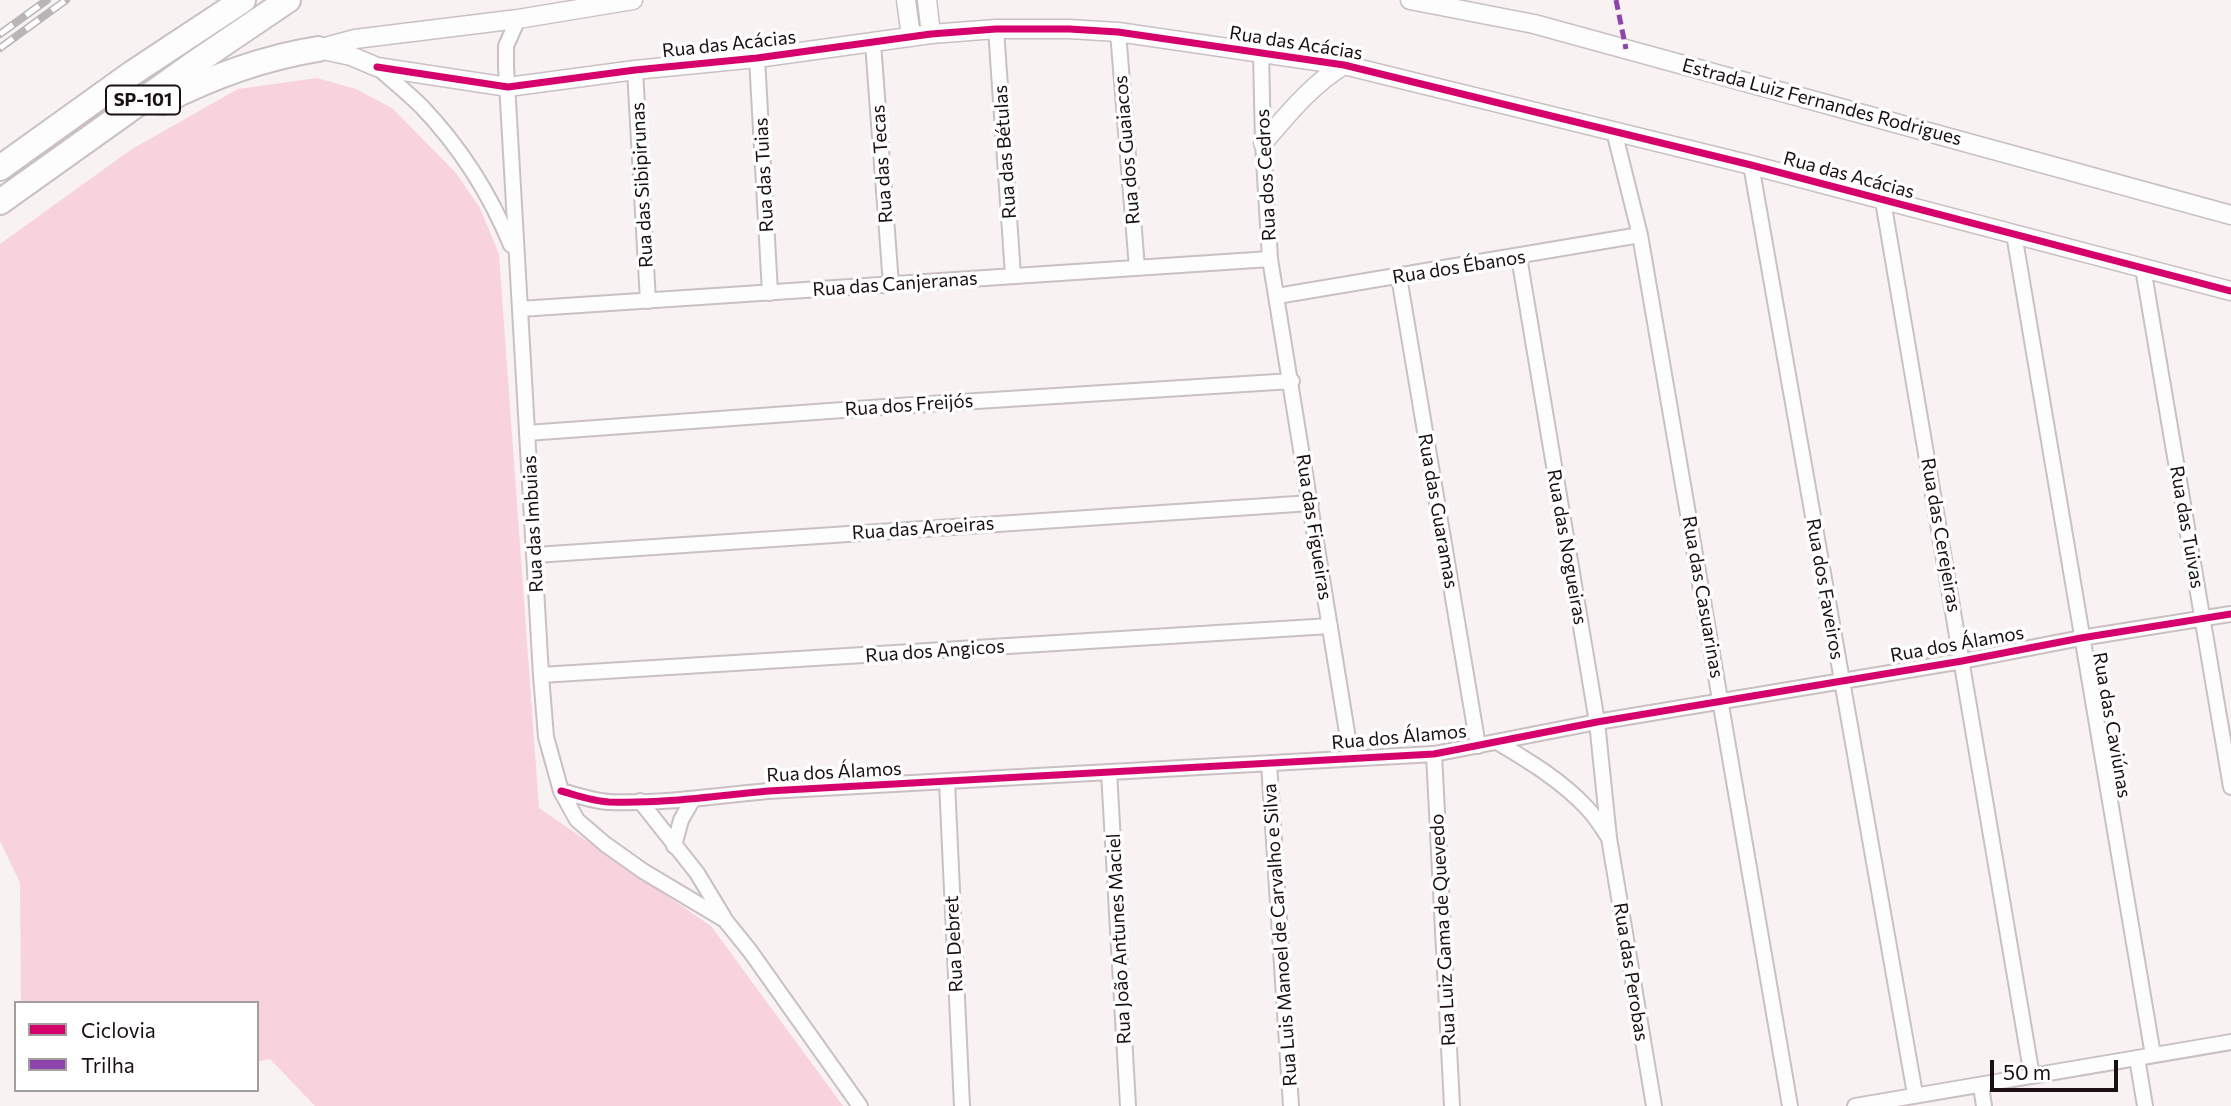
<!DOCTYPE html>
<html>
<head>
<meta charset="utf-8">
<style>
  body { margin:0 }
  #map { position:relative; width:2231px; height:1106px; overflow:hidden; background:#f9f2f3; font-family:Commissioner,sans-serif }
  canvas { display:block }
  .legend { position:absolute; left:14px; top:1001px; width:245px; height:91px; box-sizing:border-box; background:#fff; border:2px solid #a39fa0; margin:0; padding:9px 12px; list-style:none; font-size:21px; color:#1a0f12 }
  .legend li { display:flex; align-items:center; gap:14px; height:35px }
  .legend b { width:35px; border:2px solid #a39fa0 }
  .scale { position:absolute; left:1990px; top:1060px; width:128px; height:32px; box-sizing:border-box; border:4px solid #1a0f12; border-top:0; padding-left:9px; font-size:21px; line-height:24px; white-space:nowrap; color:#1a0f12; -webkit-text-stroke:5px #fff; paint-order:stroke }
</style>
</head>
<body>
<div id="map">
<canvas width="2231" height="1106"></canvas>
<ul class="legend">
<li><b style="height:9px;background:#d6006c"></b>Ciclovia</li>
<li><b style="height:9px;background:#8e44ad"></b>Trilha</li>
</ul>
<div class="scale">50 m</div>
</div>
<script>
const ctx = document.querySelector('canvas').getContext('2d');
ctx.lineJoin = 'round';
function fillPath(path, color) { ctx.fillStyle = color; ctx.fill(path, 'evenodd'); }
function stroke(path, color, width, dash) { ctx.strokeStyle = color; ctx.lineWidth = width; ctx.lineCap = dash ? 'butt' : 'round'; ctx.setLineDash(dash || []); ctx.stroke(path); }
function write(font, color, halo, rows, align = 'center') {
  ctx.font = font + ' Commissioner,sans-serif'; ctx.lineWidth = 7; ctx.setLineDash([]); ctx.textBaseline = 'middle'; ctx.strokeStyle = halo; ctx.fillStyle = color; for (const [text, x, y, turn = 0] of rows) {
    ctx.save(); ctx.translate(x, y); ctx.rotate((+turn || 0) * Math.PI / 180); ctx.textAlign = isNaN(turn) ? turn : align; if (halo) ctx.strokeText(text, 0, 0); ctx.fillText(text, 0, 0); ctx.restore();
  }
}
fillPath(new Path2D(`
  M 317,78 L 356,89 L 392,108 L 456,173 L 480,208 L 499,254 L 539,808 L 711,926 L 843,1106 L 315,1106 L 270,1059 L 257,1062 L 257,1003 L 21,1003 L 20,883 L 0,841 L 0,244 L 132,149 L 238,89 Z`), '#f8d3de');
const minor = new Path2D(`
  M 518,19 L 506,46 L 506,66 L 541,675 L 546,737 L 561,791 L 577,820 L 605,844 L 643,871 L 725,920 L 750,951 L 860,1106
  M 996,29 L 1013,275
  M 1118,32 L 1137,268
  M 873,43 L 891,285
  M 1261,53 L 1263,143 L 1270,259 L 1351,757
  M 757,58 L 770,293
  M 377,67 C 392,80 408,93 422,107 C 460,147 490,194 511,245
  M 635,70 L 648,301
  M 1614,131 L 1640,235 L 1790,1106
  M 1751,165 L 1915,1094
  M 1883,201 L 2032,1076
  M 2014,234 L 2153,1055
  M 1519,257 L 1597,722 L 1609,838 L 1654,1106
  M 2143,268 L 2231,787
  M 1399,277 L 1478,746
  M 1277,296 L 1640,235
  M 520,309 L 1270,259
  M 527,433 L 898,406 L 1292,381
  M 535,555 L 1311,503
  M 541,675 L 1330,626
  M 1497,742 C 1529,761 1562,781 1587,808 C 1595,816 1601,826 1607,835
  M 1434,754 L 1452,1106
  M 1269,763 L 1291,1106
  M 1109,772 L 1128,1106
  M 947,782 L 962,1106
  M 561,791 C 576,795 593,801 609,802 C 662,804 715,796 768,791 L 1434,754 L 1597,722 L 1962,661 L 2081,638 L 2231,614
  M 640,801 L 697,873 L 723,916
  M 674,846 L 681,820 L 693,799
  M 2137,1058 L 2145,1106
  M 1981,1086 L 1984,1106
  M 1855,1106 L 2231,1042`);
const tertiary = new Path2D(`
  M 906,0 L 911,37
  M 927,0 L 931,34
  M 1410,0 L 1534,24 L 2231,215
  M 322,48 L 355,39 L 518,19 L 633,0
  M 318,49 L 351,56 L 377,67 L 508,87 L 635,70 L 757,58 L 931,34 L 996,29 L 1069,29 L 1118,32 L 1344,65 L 1751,165 L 2231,291
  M 1263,143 C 1288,114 1311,85 1344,65`);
const trunk = new Path2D(`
  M 162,102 C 213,76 262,58 318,49
  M 0,168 L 131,74 L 243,0
  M 0,202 L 192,65 L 288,0`);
stroke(minor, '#cac0c3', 18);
stroke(tertiary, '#cac0c3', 21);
stroke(trunk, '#cac0c3', 28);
stroke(minor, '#fefdfd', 14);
stroke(tertiary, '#fefdfd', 18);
stroke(trunk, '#fefdfd', 24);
const rail = new Path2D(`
  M 0,34 L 47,0
  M 0,48 L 66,0`);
stroke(rail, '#b8b5b6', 8);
stroke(rail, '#fff', 5, [16]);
stroke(new Path2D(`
  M 1616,0 L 1626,49`), '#8e44ad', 5, [10, 5]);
stroke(new Path2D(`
  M 377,67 L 508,87 L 635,70 L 757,58 L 931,34 L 996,29 L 1069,29 L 1118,32 L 1344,65 L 1751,165 L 2231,291
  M 561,791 C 576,795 593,801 609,802 C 662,804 715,796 768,791 L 1434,754 L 1597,722 L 1962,661 L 2081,638 L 2231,614`), '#d6006c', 7);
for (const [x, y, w] of [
  [143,100,74]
]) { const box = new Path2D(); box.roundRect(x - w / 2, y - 14.5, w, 29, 5); ctx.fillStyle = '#fff'; ctx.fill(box); stroke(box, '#1a0f12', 2); }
write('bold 18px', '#1a0f12', null, [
  ["SP-101",143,100]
]);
write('19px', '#1a0f12', '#fff', [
  ["Rua das Acácias",1296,43,9],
  ["Rua das Acácias",729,44,-6],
  ["Estrada Luiz Fernandes Rodrigues",1822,102,15],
  ["Rua dos Guaiacos",1127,150,-95],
  ["Rua das Bétulas",1005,152,-94],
  ["Rua das Tecas",882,164,-94],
  ["Rua das Tuias",764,175,-93],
  ["Rua dos Cedros",1266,175,-93],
  ["Rua das Acácias",1849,175,15],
  ["Rua das Sibipirunas",642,185,-93],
  ["Rua dos Ébanos",1459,267,-9],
  ["Rua das Canjeranas",895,284,-4],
  ["Rua dos Freijós",909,405,-4],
  ["Rua das Guaramas",1438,511,80],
  ["Rua das Imbuias",533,524,-93],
  ["Rua das Figueiras",1314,527,81],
  ["Rua das Tuivas",2187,527,80],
  ["Rua das Aroeiras",923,528,-4],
  ["Rua das Cerejeiras",1941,535,80],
  ["Rua das Nogueiras",1567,547,80],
  ["Rua dos Faveiros",1825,589,80],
  ["Rua das Casuarinas",1703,597,80],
  ["Rua dos Álamos",1957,644,-10],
  ["Rua dos Angicos",935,651,-4],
  ["Rua das Caviúnas",2112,725,80],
  ["Rua dos Álamos",1399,737,-5],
  ["Rua dos Álamos",834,772,-3],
  ["Rua Luiz Gama de Quevedo",1443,930,-93],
  ["Rua Luis Manoel de Carvalho e Silva",1280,935,-94],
  ["Rua João Antunes Maciel",1119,939,-93],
  ["Rua Debret",954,944,-93],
  ["Rua das Perobas",1631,972,81]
]);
</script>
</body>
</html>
